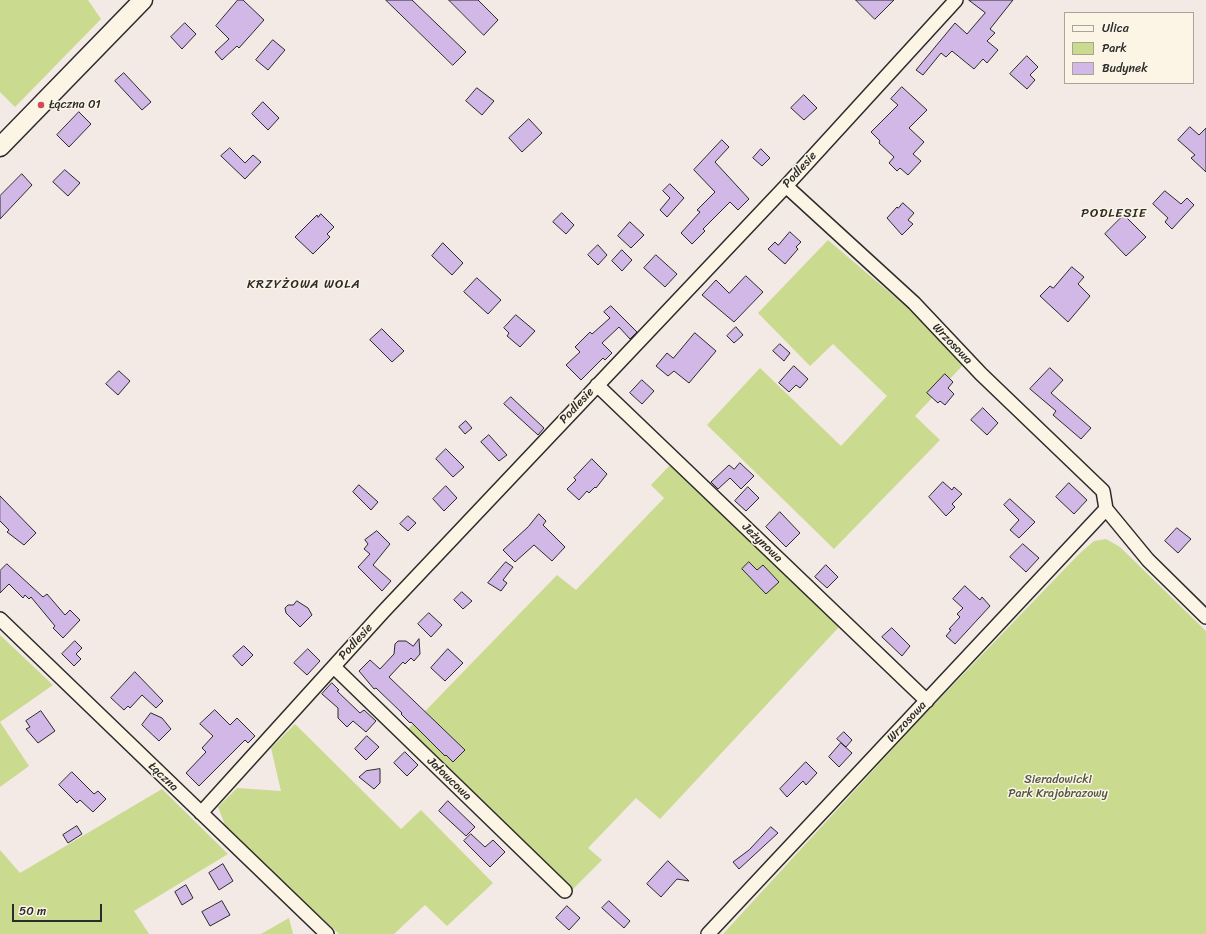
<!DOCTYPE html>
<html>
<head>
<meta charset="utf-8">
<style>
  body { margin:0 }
  #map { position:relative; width:1206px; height:934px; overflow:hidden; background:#f3e9e5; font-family:Sriracha,sans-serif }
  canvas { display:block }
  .legend { position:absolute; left:1064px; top:12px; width:130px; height:72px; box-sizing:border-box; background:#fcf5e5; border:1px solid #a8a49b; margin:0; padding:5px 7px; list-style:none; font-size:12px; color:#2b2b2b }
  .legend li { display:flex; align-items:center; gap:8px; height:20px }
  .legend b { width:20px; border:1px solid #a8a49b }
  .scale { position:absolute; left:12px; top:904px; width:90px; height:18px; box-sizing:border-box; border:2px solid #2b2b2b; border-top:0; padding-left:5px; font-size:12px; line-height:14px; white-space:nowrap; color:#2b2b2b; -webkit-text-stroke:3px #fcf5e5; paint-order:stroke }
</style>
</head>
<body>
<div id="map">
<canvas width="1206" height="934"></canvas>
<ul class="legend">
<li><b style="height:5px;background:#fcf5e5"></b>Ulica</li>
<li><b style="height:11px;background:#cadb8f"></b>Park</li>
<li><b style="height:11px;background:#d1b8e7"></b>Budynek</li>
</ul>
<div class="scale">50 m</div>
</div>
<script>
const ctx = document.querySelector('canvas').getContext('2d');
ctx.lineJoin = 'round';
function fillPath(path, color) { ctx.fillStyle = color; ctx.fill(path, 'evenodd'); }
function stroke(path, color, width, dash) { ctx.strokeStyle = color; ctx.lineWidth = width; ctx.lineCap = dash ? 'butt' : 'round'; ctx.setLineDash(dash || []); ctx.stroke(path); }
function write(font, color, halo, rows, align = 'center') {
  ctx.font = font + ' Sriracha,sans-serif'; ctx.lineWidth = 3; ctx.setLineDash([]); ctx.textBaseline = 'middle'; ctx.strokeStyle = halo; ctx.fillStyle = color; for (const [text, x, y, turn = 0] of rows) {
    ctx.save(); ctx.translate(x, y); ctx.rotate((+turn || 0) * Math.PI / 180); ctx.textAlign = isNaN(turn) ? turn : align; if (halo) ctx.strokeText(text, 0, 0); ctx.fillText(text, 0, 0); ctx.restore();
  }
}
fillPath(new Path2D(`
  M 0,0 L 88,0 L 101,19 L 15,107 L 0,92 Z
  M 828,240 L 916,315 L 964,364 L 915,416 L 940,440 L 834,549 L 707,425 L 760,368 L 841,446 L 887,396 L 833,344 L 810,366 L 758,313 Z
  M 672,463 L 839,627 L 660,819 L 636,798 L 588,848 L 602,860 L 573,889 L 406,731 L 557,575 L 576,590 L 664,498 L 651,485 Z
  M 1106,539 L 1120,547 L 1206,631 L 1206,934 L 723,934 L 923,716 L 1079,554 L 1094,541 Z
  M 0,635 L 53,685 L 0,722 L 29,766 L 0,787 Z
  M 295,724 L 401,829 L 421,810 L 493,883 L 447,926 L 425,905 L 394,934 L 339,934 L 227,830 L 218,807 L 237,788 L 281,791 L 271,748 Z
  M 162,789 L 228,854 L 134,911 L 149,934 L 0,934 L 0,850 L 20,873 Z
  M 289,918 L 293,934 L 261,934 Z`), '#cadb8f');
const building = new Path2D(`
  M 238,0 L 243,0 L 264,20 L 239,48 L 237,46 L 222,60 L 215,52 L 229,39 L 216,26 Z
  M 386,0 L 412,0 L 466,52 L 453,65 Z
  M 449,0 L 478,0 L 498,20 L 484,35 Z
  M 856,0 L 894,0 L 875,19 Z
  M 969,0 L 1013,0 L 990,29 L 995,33 L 987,41 L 998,50 L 987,63 L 983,59 L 974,69 L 952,51 L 946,57 L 941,53 L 923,75 L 916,70 L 955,23 L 967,34 L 985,13 Z
  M 185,23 L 196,34 L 182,49 L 171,37 Z
  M 273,40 L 285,50 L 268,70 L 256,60 Z
  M 1027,56 L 1038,67 L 1030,75 L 1035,80 L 1027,89 L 1010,74 Z
  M 124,73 L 151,102 L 142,110 L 115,81 Z
  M 902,87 L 927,110 L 909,128 L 924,142 L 913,154 L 921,161 L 908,175 L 900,168 L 897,171 L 889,163 L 894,157 L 879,143 L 880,141 L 871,132 L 898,105 L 891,99 Z
  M 477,88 L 494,101 L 482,115 L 466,101 Z
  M 804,95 L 817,108 L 804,120 L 791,108 Z
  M 263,102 L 279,118 L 268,130 L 252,114 Z
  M 79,112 L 91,124 L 69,147 L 57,135 Z
  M 529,119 L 542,133 L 522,152 L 509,138 Z
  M 1190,127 L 1199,135 L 1206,128 L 1206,172 L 1191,158 L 1195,155 L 1178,140 Z
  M 722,140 L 729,147 L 715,162 L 749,199 L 738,210 L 730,202 L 703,229 L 705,231 L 692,244 L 681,233 L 700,212 L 697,210 L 715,192 L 694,170 Z
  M 230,148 L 245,163 L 253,155 L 261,162 L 245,179 L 221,156 Z
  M 761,149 L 770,158 L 762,166 L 753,158 Z
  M 65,170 L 80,183 L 68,196 L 53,182 Z
  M 22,174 L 32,185 L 0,219 L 0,196 Z
  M 670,184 L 684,198 L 667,217 L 660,210 L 670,198 L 663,191 Z
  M 1165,191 L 1181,204 L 1187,198 L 1194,205 L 1172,229 L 1165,222 L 1168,218 L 1153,204 Z
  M 903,203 L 914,213 L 908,220 L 913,224 L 902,235 L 887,218 L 897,207 L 898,208 Z
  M 562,213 L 574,225 L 566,234 L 553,222 Z
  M 321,214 L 334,227 L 327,234 L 330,237 L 313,254 L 295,237 L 317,215 L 318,217 Z
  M 1124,215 L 1146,237 L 1126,256 L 1105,234 Z
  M 630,222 L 644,235 L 631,248 L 618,236 Z
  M 790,232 L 801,242 L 796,247 L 798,249 L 785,264 L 768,249 L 775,242 L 778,245 Z
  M 443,243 L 463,263 L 452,275 L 432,256 Z
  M 598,245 L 607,255 L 598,265 L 588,255 Z
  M 622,250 L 632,260 L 622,271 L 612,261 Z
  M 656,255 L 677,274 L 665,287 L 644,268 Z
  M 1072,267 L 1084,277 L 1078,284 L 1090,296 L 1068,322 L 1040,296 L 1050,286 L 1053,288 Z
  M 746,276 L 763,292 L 734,322 L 702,295 L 716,280 L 729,293 Z
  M 477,278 L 501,300 L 488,314 L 464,292 Z
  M 611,306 L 637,332 L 630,339 L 619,327 L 602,343 L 612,353 L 605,360 L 603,358 L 581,380 L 566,365 L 580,352 L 575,347 L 590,332 L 592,334 L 610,318 L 604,312 Z
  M 516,315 L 535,331 L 520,347 L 507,336 L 509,333 L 504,328 Z
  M 736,327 L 743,335 L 734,343 L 727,336 Z
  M 382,329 L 404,351 L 392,362 L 370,340 Z
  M 695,333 L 716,351 L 689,383 L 674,371 L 668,376 L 656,366 L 667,353 L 673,358 Z
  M 780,344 L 790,353 L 784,361 L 773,351 Z
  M 794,366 L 808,379 L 800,388 L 796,385 L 789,392 L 779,383 Z
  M 1050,368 L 1063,380 L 1051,393 L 1091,428 L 1081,439 L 1053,415 L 1056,411 L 1030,389 Z
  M 119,371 L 130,381 L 118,395 L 106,384 Z
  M 945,374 L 953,382 L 948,388 L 954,394 L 945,405 L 940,401 L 938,403 L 927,393 Z
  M 642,380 L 654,391 L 642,404 L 630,393 Z
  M 511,397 L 544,428 L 538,435 L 504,404 Z
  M 983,408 L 998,423 L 987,435 L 971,420 Z
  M 466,421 L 472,428 L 465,434 L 459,427 Z
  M 489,435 L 507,455 L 499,461 L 481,442 Z
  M 446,449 L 464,467 L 453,477 L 436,459 Z
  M 592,459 L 607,474 L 596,488 L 595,487 L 589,493 L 587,491 L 579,500 L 567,489 L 576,480 L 574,478 Z
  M 740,463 L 754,476 L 741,489 L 730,478 L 718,489 L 711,482 L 729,465 L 734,469 Z
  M 943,482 L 952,490 L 954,487 L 962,494 L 952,504 L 955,507 L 946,516 L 929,497 Z
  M 1069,483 L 1087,500 L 1074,514 L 1056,497 Z
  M 359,485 L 378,502 L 371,510 L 353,492 Z
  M 446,486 L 457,498 L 444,511 L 433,499 Z
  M 748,487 L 759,498 L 746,511 L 735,501 Z
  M 0,496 L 36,533 L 24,545 L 7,532 L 9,530 L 0,521 Z
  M 1010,499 L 1035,522 L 1019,538 L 1010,530 L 1019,520 L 1004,505 Z
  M 780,512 L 800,533 L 786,547 L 766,527 Z
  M 539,514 L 546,521 L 543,525 L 565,547 L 552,561 L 534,545 L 515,562 L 503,550 L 528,527 Z
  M 408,516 L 416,523 L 408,531 L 400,524 Z
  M 1177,528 L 1191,539 L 1178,553 L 1165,541 Z
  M 377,531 L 390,544 L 373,565 L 391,581 L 382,591 L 358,567 L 370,554 L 364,549 L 368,544 L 365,540 Z
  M 1023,544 L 1039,558 L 1026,572 L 1010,557 Z
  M 506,562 L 513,567 L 503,580 L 507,583 L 501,591 L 488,583 Z
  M 749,562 L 757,570 L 763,565 L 779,582 L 766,594 L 742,569 Z
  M 7,564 L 43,597 L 47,594 L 65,615 L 70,610 L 80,620 L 63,638 L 53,628 L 55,626 L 31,597 L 29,599 L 25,595 L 23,598 L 9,584 L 0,593 L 0,571 Z
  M 826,565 L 838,577 L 827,588 L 815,577 Z
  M 965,586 L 980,600 L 982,597 L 990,606 L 955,644 L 946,636 L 951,630 L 949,629 L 960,617 L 957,614 L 963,608 L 953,599 Z
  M 462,592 L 472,601 L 463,609 L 454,600 Z
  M 297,601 L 308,608 L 312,615 L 300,627 L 286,613 L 285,608 L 288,605 L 293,605 Z
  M 429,613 L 442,625 L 431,637 L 418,624 Z
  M 892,628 L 910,646 L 902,656 L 882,637 Z
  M 419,639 L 420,654 L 414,661 L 411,658 L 405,664 L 403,662 L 389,677 L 465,750 L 453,762 L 446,755 L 445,756 L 411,722 L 410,723 L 401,714 L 402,713 L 376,688 L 374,689 L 359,671 L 370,660 L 380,669 L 394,654 L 395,644 L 398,641 L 406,641 L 413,646 Z
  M 75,641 L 82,648 L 76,654 L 81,659 L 74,666 L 62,654 Z
  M 244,646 L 253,655 L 242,666 L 233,656 Z
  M 308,649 L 320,661 L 307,675 L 294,663 Z
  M 448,649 L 463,663 L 445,681 L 431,668 Z
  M 135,672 L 163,701 L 156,708 L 142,695 L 130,708 L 128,706 L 124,710 L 111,698 Z
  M 332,683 L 339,690 L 337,691 L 360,713 L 364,710 L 376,721 L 366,732 L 353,721 L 347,727 L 338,718 L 338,708 L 322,694 Z
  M 215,710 L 230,725 L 237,718 L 255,736 L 248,743 L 245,740 L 199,786 L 186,773 L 206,752 L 202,748 L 213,736 L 200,724 Z
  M 41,711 L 55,731 L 38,743 L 26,729 L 30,727 L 26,721 Z
  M 151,713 L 162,718 L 171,729 L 159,741 L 142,725 Z
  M 844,732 L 852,740 L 846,747 L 837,739 Z
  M 367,736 L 379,747 L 366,760 L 355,749 Z
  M 841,743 L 852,753 L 839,767 L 829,757 Z
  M 405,752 L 418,765 L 407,776 L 394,763 Z
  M 806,762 L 817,773 L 806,785 L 803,781 L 787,797 L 780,789 Z
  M 380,769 L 380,783 L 374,789 L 359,777 L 366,771 Z
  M 72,772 L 94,794 L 98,791 L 106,799 L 93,812 L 80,800 L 77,803 L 59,785 Z
  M 448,801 L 475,827 L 466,836 L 439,811 Z
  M 77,826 L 82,834 L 68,843 L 63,835 Z
  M 771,827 L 778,833 L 739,869 L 733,862 L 749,850 Z
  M 471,834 L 485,847 L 493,840 L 505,852 L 490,867 L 464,841 Z
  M 668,861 L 689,881 L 677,879 L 661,897 L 647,884 Z
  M 223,864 L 233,881 L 219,890 L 209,873 Z
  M 186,885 L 193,898 L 182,905 L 175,892 Z
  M 222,901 L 230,915 L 210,926 L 202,912 Z
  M 609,901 L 630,921 L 624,928 L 602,908 Z
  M 567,906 L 580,918 L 569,930 L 556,918 Z`);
fillPath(building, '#d1b8e7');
stroke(building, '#2b2b2b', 1);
const street = new Path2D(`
  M 786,186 L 914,303 L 981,374 L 1103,491 L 1106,509 L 1148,560 L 1206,617
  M 597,385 L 927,701
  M 0,619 L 327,934
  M 334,667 L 565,891
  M 201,813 L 383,612 L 786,186 L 956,0
  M 708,934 L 1106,509`);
const secondary = new Path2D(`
  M 0,147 L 143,0`);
stroke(street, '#2b2b2b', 16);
stroke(secondary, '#2b2b2b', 21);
stroke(street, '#fcf5e5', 13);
stroke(secondary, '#fcf5e5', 18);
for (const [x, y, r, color] of [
  [41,105,4,"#d1495b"]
]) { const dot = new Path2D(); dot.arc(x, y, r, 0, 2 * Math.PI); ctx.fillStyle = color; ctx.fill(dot); stroke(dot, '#fcf5e5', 1.5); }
write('12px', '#2b2b2b', '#fcf5e5', [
  ["Łączna 01",49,105]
], 'left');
write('12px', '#2b2b2b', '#fcf5e5', [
  ["Podlesie",800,170,-48],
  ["Wrzosowa",952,344,46],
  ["Podlesie",577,406,-47],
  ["Jeżynowa",762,543,44],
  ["Podlesie",356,642,-48],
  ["Wrzosowa",907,722,-47],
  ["Łączna",163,777,44],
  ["Jałowcowa",449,779,44]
]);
write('12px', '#535744', '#fcf5e5', [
  ["Sieradowicki",1058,780],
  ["Park Krajobrazowy",1058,794]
]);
ctx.letterSpacing = '1px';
write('13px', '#2b2b2b', '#fcf5e5', [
  ["PODLESIE",1114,214],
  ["KRZYŻOWA WOLA",304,285]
]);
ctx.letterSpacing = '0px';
</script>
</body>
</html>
